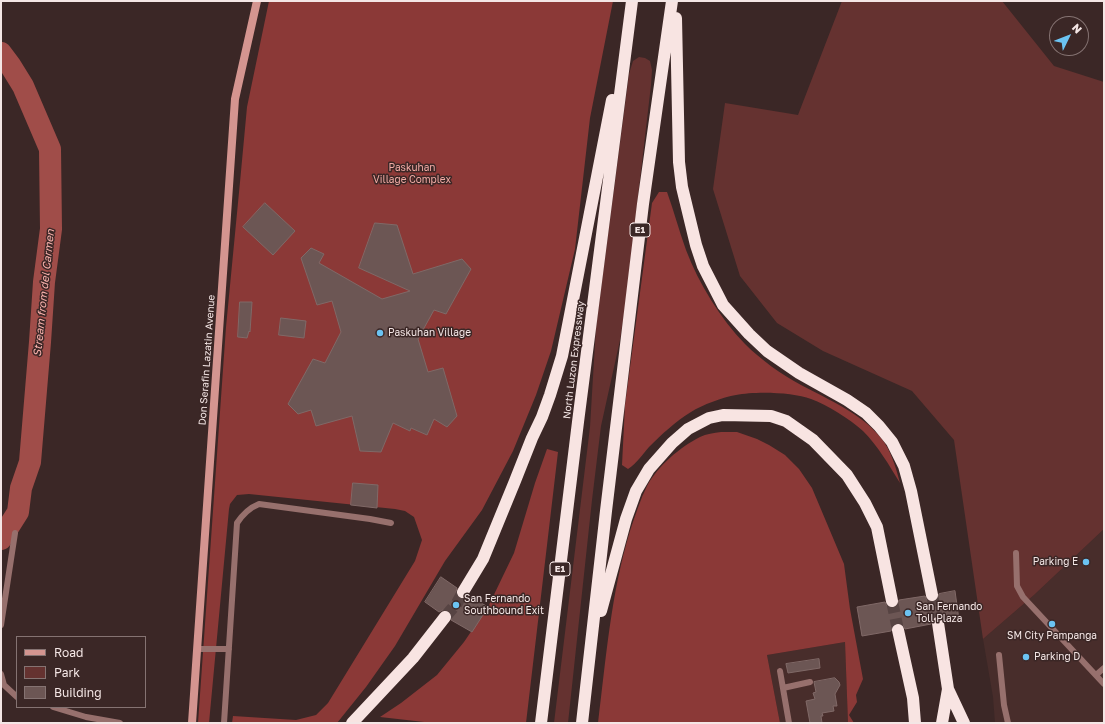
<!DOCTYPE html>
<html>
<head>
<meta charset="utf-8">
<style>
  body { margin:0 }
  #map { position:relative; width:1105px; height:724px; overflow:hidden; background:#3b2726; font-family:"Golos Text",sans-serif }
  canvas { display:block }
  .frame { position:absolute; inset:0; border:2px solid #f4e6e5; pointer-events:none }
  .legend { position:absolute; left:16px; top:636px; width:130px; height:72px; box-sizing:border-box; background:#3b2726; border:1px solid #857372; margin:0; padding:5px 7px; list-style:none; font-size:12px; color:#f4e6e5 }
  .legend li { display:flex; align-items:center; gap:8px; height:20px }
  .legend b { width:20px; border:1px solid #857372 }
  .north { position:absolute; left:1049px; top:16px; width:40px; height:40px; box-sizing:border-box; background:#3b2726; border:1px solid #857372; border-radius:50%; rotate:47deg; font-size:11px; font-weight:700; line-height:16px; text-align:center; color:#f4e6e5 }
  .north::after { content:''; display:block; margin:auto; width:14px; height:18px; background:#6bc3f2; clip-path:polygon(50% 0,100% 100%,50% 72%,0 100%) }
</style>
</head>
<body>
<div id="map">
<canvas width="1105" height="724"></canvas>
<div class="frame"></div>
<ul class="legend">
<li><b style="height:5px;background:#d49590"></b>Road</li>
<li><b style="height:11px;background:#653230"></b>Park</li>
<li><b style="height:11px;background:#6c5654"></b>Building</li>
</ul>
<div class="north">N</div>
</div>
<script>
const ctx = document.querySelector('canvas').getContext('2d');
ctx.lineJoin = 'round';
function fillPath(path, color) { ctx.fillStyle = color; ctx.fill(path, 'evenodd'); }
function stroke(path, color, width, dash) { ctx.strokeStyle = color; ctx.lineWidth = width; ctx.lineCap = dash ? 'butt' : 'round'; ctx.setLineDash(dash || []); ctx.stroke(path); }
function write(font, color, halo, rows, align = 'center') {
  ctx.font = font + ' "Golos Text",sans-serif'; ctx.lineWidth = 3; ctx.setLineDash([]); ctx.textBaseline = 'middle'; ctx.strokeStyle = halo; ctx.fillStyle = color; for (const [text, x, y, turn = 0] of rows) {
    ctx.save(); ctx.translate(x, y); ctx.rotate((+turn || 0) * Math.PI / 180); ctx.textAlign = isNaN(turn) ? turn : align; if (halo) ctx.strokeText(text, 0, 0); ctx.fillText(text, 0, 0); ctx.restore();
  }
}
fillPath(new Path2D(`
  M 1104,529 L 1104,723 L 995,723 L 993,697 L 983,639 L 1034,595 Z
  M 845,642 L 848,723 L 780,723 L 767,655 Z`), '#482d2b');
fillPath(new Path2D(`
  M 842,1 L 1002,1 L 1054,66 L 1104,82 L 1104,529 L 1034,595 L 983,639 L 954,440 L 912,391 L 823,351 L 777,323 L 740,276 L 713,189 L 725,103 L 798,115 Z
  M 639,57 L 645,58 L 650,61 L 652,70 L 651,85 L 625,308 L 620,340 L 601,426 L 592,500 L 568,723 L 554,723 L 590,427 L 596,327 L 629,74 L 633,61 Z`), '#653230');
fillPath(new Path2D(`
  M 269,1 L 613,1 L 590,118 L 575,249 L 551,351 L 536,395 L 513,451 L 482,510 L 445,561 L 395,646 L 366,687 L 337,723 L 232,723 L 233,716 L 296,720 L 316,715 L 328,703 L 415,561 L 422,540 L 414,517 L 405,511 L 395,509 L 249,494 L 237,495 L 230,504 L 229,509 L 209,723 L 198,723 L 226,327 L 240,182 L 247,107 Z
  M 659,192 L 667,192 C 674,211 679,231 686,250 C 699,284 720,318 745,344 C 761,360 781,374 801,385 C 829,400 861,413 881,438 C 891,450 896,468 900,483 C 889,465 878,446 863,431 C 850,419 827,405 811,399 C 793,392 755,391 736,395 C 723,397 702,405 691,412 C 675,422 662,434 649,447 C 642,455 637,463 628,469 L 622,465 L 625,405 L 652,203 Z
  M 721,432 L 737,432 L 757,439 L 769,445 L 785,455 L 799,469 L 812,488 L 844,564 L 850,609 L 863,679 L 856,695 L 857,702 L 849,715 L 854,723 L 848,723 L 845,642 L 767,655 L 780,723 L 598,723 C 606,659 611,593 630,531 C 635,516 640,500 647,486 C 658,466 680,447 700,437 C 706,434 714,433 721,432 Z
  M 547,449 L 558,452 L 526,723 L 433,723 L 380,717 L 401,703 L 437,675 L 464,642 L 489,605 L 514,553 L 535,483 Z`), '#8b3937');
stroke(new Path2D(`
  M 1,53 L 10,65 L 23,86 L 50,149 L 51,229 L 44,282 L 40,342 L 30,462 L 21,488 L 18,512 L 1,539`), '#a04d49', 22);
const building = new Path2D(`
  M 265,203 L 295,231 L 273,255 L 243,227 Z
  M 375,223 L 397,225 L 413,274 L 462,259 L 471,269 L 446,314 L 434,310 L 418,339 L 428,372 L 443,368 L 457,416 L 447,427 L 434,419 L 427,435 L 411,428 L 410,431 L 393,423 L 381,452 L 360,451 L 352,416 L 316,426 L 311,410 L 298,414 L 288,404 L 313,359 L 325,363 L 341,332 L 332,301 L 317,305 L 301,258 L 311,248 L 324,254 L 319,263 L 382,299 L 410,291 L 359,268 Z
  M 240,302 L 252,302 L 250,332 L 249,331 L 247,338 L 238,337 Z
  M 281,318 L 306,321 L 304,338 L 279,335 Z
  M 353,483 L 378,485 L 377,508 L 351,505 Z
  M 441,577 L 457,588 L 456,592 L 459,598 L 463,599 L 469,596 L 488,607 L 472,632 L 451,620 L 452,615 L 449,611 L 443,610 L 439,612 L 425,602 Z
  M 955,591 L 959,620 L 945,622 L 941,616 L 936,616 L 931,620 L 931,624 L 905,629 L 903,625 L 897,623 L 893,625 L 891,631 L 862,636 L 857,607 L 885,602 L 887,606 L 893,608 L 897,606 L 899,600 L 925,596 L 927,600 L 933,602 L 937,600 L 939,594 Z
  M 819,659 L 820,668 L 788,673 L 786,664 Z
  M 835,678 L 839,682 L 840,685 L 835,694 L 837,706 L 833,706 L 834,711 L 822,713 L 823,716 L 821,716 L 822,723 L 810,723 L 806,701 L 815,699 L 813,693 L 816,692 L 814,682 Z`);
fillPath(building, '#6c5654');
stroke(building, '#806967', 1);
stroke(new Path2D(`
  M 932,595 L 938,623
  M 892,601 L 898,630
  M 445,617 L 457,603 L 463,592`), '#574443', 12, [12, 6]);
stroke(new Path2D(`
  M 1016,553 L 1017,586 L 1023,597 L 1104,684
  M 1,625 L 15,533
  M 197,649 L 229,649
  M 999,655 L 1004,705 L 1008,723
  M 780,671 L 789,723
  M 1,674 L 4,685 L 17,697
  M 1096,675 L 1104,668
  M 783,688 L 810,682
  M 53,707 L 86,717 L 120,723
  M 224,723 L 237,523 C 243,514 249,508 259,504 L 370,519 L 391,523`), '#97706d', 6);
stroke(new Path2D(`
  M 192,723 L 235,99 L 257,1`), '#d49590', 8);
stroke(new Path2D(`
  M 676,18 L 679,162 L 682,187 L 696,245 L 703,266 L 723,305 L 749,334 L 767,351 L 799,373 L 847,400 L 866,413 L 879,426 L 892,442 L 904,466 L 911,491 L 932,595
  M 463,592 L 483,559 L 515,481 L 532,438 L 542,417 L 550,395 L 562,356 L 612,100
  M 601,611 L 626,519 L 636,491 L 649,469 L 672,443 L 688,429 L 709,418 L 723,415 L 771,416 L 786,421 L 813,440 L 847,475 L 865,503 L 877,527 L 892,601
  M 938,623 L 948,689 L 964,723
  M 898,630 L 913,698 L 915,723
  M 352,723 L 413,658 L 445,617
  M 541,723 L 578,422 L 632,1
  M 582,723 L 606,511 L 643,204 L 672,1
  M 942,723 L 948,689`), '#f8e4e2', 12);
for (const [x, y, r, color] of [
  [380,333,4,"#6bc3f2"],
  [1086,562,4,"#6bc3f2"],
  [456,605,4,"#6bc3f2"],
  [908,613,4,"#6bc3f2"],
  [1052,624,4,"#6bc3f2"],
  [1026,657,4,"#6bc3f2"]
]) { const dot = new Path2D(); dot.arc(x, y, r, 0, 2 * Math.PI); ctx.fillStyle = color; ctx.fill(dot); stroke(dot, '#3b2726', 1.5); }
for (const [x, y, w] of [
  [640,230,20],
  [560,569,20]
]) { const box = new Path2D(); box.roundRect(x - w / 2, y - 7, w, 14, 3); ctx.fillStyle = '#3b2726'; ctx.fill(box); stroke(box, '#f4e6e5', 1); }
write('bold 9px', '#f4e6e5', null, [
  ["E1",640,230],
  ["E1",560,569]
]);
write('10px', '#f1aaa4', '#3b2726', [
  ["Paskuhan",412,168],
  ["Village Complex",412,180]
]);
write('10px', '#f4e6e5', '#3b2726', [
  ["Paskuhan Village",388,333],
  ["Parking E",1078,562,"right"],
  ["San Fernando",464,599],
  ["Southbound Exit",464,611],
  ["San Fernando",916,607],
  ["Toll Plaza",916,619],
  ["SM City Pampanga",1052,636,"center"],
  ["Parking D",1034,657]
], 'left');
write('10px', '#f4e6e5', '#3b2726', [
  ["Don Serafin Lazatin Avenue",207,360,-86],
  ["North Luzon Expressway",574,360,-83]
]);
write('italic 11px', '#fdb4af', '#3b2726', [
  ["Stream from del Carmen",44,293,-84]
]);
</script>
</body>
</html>
